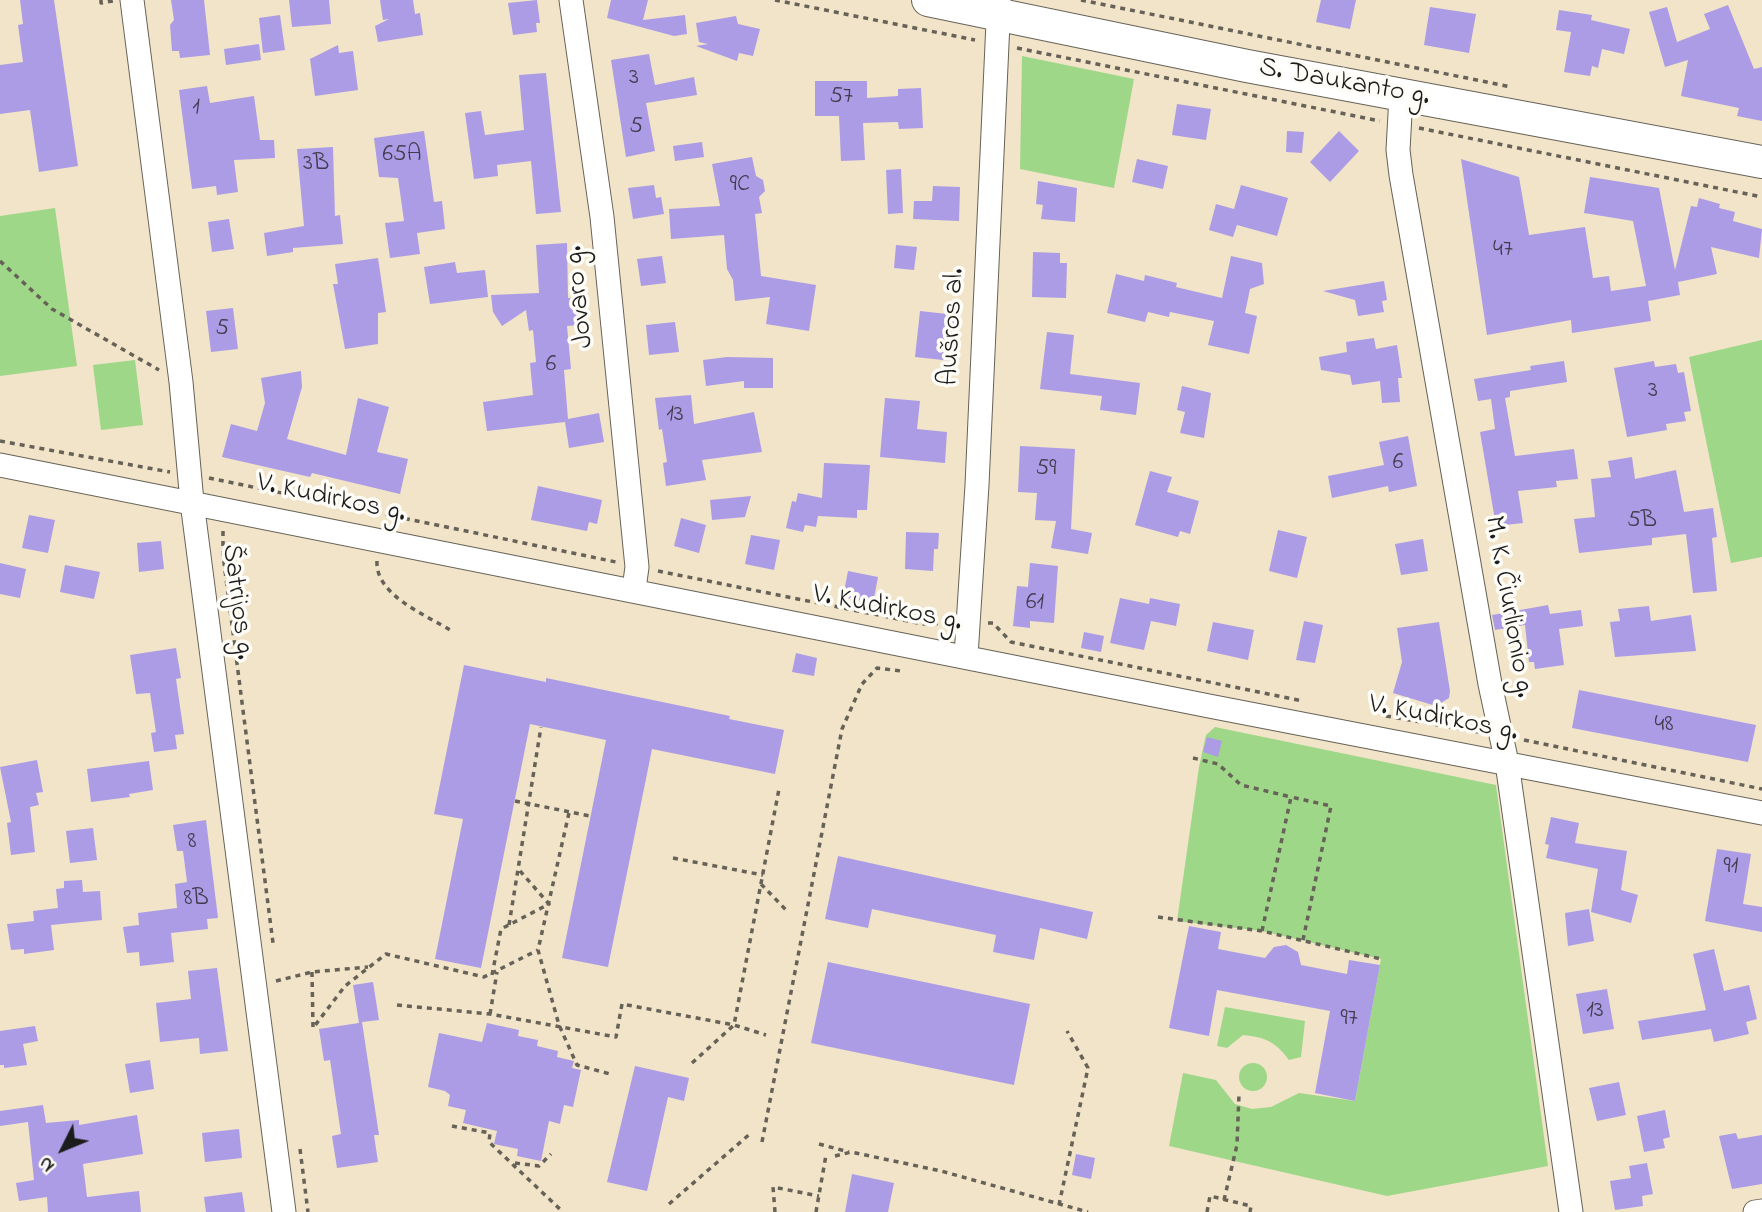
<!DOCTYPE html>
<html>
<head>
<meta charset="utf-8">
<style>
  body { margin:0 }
  #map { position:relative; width:1762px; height:1212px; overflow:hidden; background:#f1e4c8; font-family:"Indie Flower",sans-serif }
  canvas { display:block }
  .north { position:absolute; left:28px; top:1114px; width:70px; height:70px; -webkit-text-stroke:5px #fdfcf7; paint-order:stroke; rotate:227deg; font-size:19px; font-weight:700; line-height:28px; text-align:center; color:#1c1c1c }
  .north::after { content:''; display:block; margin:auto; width:24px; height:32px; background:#1c1c1c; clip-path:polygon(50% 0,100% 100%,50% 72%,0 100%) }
</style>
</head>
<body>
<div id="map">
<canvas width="1762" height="1212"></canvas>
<div class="north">N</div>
</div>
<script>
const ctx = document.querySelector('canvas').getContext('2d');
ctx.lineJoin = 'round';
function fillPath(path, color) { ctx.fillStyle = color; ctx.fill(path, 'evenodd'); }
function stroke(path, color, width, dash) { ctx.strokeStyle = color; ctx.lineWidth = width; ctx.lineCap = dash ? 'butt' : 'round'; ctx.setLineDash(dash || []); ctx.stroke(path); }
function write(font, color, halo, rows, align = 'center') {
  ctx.font = font + ' "Indie Flower",sans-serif'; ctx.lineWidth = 7; ctx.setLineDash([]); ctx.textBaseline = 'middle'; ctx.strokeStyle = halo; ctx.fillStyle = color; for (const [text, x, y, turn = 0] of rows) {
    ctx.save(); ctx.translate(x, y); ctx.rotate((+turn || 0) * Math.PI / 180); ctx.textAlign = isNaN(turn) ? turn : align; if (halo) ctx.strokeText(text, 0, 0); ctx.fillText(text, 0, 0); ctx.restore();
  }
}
fillPath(new Path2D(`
  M 1022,56 L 1134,79 L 1114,188 L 1020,169 Z
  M 55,208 L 77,366 L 0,376 L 0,216 Z
  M 1762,340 L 1762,557 L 1731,563 L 1689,357 Z
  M 135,360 L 143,425 L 101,430 L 93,365 Z
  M 1215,727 L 1496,785 L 1548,1166 L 1387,1196 L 1169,1146 L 1183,1073 L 1216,1080 L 1235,1104 L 1252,1109 L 1271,1107 L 1299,1093 L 1355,1101 L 1381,959 L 1262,931 L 1177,921 L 1199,767 L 1206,735 Z
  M 1225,1007 L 1305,1021 L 1301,1057 L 1289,1060 C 1276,1042 1265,1037 1243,1035 L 1227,1048 L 1217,1046 Z
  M1239 1077a14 14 0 1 1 28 0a14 14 0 1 1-28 0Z`), '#9fd789');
fillPath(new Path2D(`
  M 20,0 L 54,0 L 78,166 L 39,172 L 30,110 L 0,114 L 0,65 L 23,62 L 18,25 L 23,24 Z
  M 171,0 L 204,0 L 210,55 L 180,58 L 179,51 L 172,51 L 170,25 L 174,20 Z
  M 289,0 L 329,0 L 331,24 L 292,27 Z
  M 380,0 L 413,0 L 415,14 L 420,13 L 423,35 L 378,42 L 375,26 L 389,19 L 383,20 Z
  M 537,0 L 540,23 L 536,23 L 537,32 L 513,35 L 508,3 Z
  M 611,0 L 648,0 L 643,20 L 685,15 L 687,34 L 674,36 L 607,18 Z
  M 1321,0 L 1356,0 L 1350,29 L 1316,22 Z
  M 1728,5 L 1754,69 L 1762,67 L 1762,121 L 1737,116 L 1739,108 L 1681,96 L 1688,60 L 1665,67 L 1649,12 L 1667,7 L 1677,42 L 1710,29 L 1704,14 Z
  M 1430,7 L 1476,14 L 1469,53 L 1424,45 Z
  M 1559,10 L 1592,15 L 1591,20 L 1630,29 L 1624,54 L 1602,49 L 1598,68 L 1592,66 L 1590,76 L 1564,72 L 1571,32 L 1556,30 Z
  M 280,15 L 285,50 L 263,53 L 259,18 Z
  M 736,16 L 738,24 L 760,29 L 753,56 L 739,53 L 737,61 L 696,46 L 708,44 L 699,42 L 696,23 Z
  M 259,44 L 261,60 L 226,65 L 224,49 Z
  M 338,45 L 339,53 L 353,51 L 358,90 L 315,96 L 310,59 Z
  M 649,54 L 655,85 L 694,77 L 697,95 L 646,103 L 655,151 L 626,157 L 611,60 Z
  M 546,73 L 561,212 L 536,214 L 531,161 L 497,165 L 498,176 L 474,179 L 465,113 L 481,111 L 485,135 L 524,130 L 519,75 Z
  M 815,81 L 867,81 L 867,98 L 898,96 L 898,89 L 921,88 L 923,128 L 899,129 L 898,122 L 863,123 L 865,160 L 841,161 L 839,116 L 815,116 Z
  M 207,86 L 210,103 L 254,96 L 260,140 L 274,140 L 275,158 L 234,160 L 238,192 L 217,195 L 216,186 L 192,189 L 179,90 Z
  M 1177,104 L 1211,109 L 1206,140 L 1172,135 Z
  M 424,131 L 434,202 L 442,201 L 445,229 L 417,233 L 420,254 L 390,258 L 385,223 L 404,221 L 398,178 L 379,177 L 374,138 Z
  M 1287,131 L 1304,132 L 1302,153 L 1286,152 Z
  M 1339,131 L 1359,151 L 1330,182 L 1310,162 Z
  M 702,142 L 704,157 L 675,161 L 673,146 Z
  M 333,147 L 335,216 L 340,215 L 343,244 L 293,248 L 293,252 L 267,256 L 264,233 L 304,226 L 297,149 Z
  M 752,157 L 756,176 L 763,180 L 765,191 L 759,197 L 762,213 L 755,214 L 761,276 L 816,285 L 809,331 L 766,324 L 770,297 L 735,301 L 733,280 L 727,269 L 724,235 L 671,239 L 669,209 L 720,206 L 712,164 Z
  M 1137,159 L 1168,166 L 1163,189 L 1132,182 Z
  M 1461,159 L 1519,177 L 1529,235 L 1585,227 L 1593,278 L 1609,276 L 1611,291 L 1646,286 L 1633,221 L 1584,213 L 1590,177 L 1659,188 L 1675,270 L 1691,206 L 1697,207 L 1699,198 L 1720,204 L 1719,208 L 1735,212 L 1733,221 L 1762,229 L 1759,258 L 1711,247 L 1717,274 L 1678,282 L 1680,295 L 1648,301 L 1651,321 L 1572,333 L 1571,320 L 1487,335 Z
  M 901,169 L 903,213 L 888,214 L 886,170 Z
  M 1038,181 L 1077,188 L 1075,222 L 1041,219 L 1043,205 L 1036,204 Z
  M 654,185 L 656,198 L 661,197 L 664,214 L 633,219 L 628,188 Z
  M 1241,185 L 1288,198 L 1277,236 L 1237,225 L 1233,237 L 1209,230 L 1216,204 L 1234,209 Z
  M 933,186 L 960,187 L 959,221 L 913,219 L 914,201 L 932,201 Z
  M 229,219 L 234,249 L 212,252 L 208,222 Z
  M 567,243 L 568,298 L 577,297 L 580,325 L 567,326 L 571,369 L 564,370 L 568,419 L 599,413 L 604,442 L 569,448 L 565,422 L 487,431 L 483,402 L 533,395 L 530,363 L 536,362 L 533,330 L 529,331 L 526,310 L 502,326 L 493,312 L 491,295 L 539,293 L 536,245 Z
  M 896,245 L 917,247 L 914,270 L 894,268 Z
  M 1033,252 L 1060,253 L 1060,263 L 1067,263 L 1066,298 L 1032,297 Z
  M 662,256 L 666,283 L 641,286 L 637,259 Z
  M 1231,256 L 1262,263 L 1264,284 L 1250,289 L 1245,313 L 1257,316 L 1249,354 L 1208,345 L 1214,321 L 1170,312 L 1169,317 L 1148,312 L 1145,322 L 1107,313 L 1116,274 L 1144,281 L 1145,275 L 1177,283 L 1176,287 L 1222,298 Z
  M 378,258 L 386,312 L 378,313 L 378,344 L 345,349 L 333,284 L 338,284 L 335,264 Z
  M 455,262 L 457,273 L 485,270 L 488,297 L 430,304 L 424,267 Z
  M 1384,281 L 1387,300 L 1382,301 L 1384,312 L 1358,316 L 1355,300 L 1323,291 Z
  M 233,308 L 238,349 L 211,352 L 206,311 Z
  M 920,311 L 956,315 L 952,361 L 915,357 Z
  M 675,322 L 679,352 L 649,355 L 646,325 Z
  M 1047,332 L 1074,335 L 1070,374 L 1140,383 L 1136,415 L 1100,410 L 1102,396 L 1040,389 Z
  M 1374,338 L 1376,349 L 1397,345 L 1402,378 L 1398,378 L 1400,402 L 1382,403 L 1380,381 L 1352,385 L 1350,375 L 1321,370 L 1319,357 L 1347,352 L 1346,342 Z
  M 727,357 L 773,358 L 773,388 L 744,388 L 744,381 L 706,386 L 703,360 Z
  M 1564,361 L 1567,382 L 1510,391 L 1510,397 L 1505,398 L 1515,456 L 1574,449 L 1578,479 L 1556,481 L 1557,487 L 1518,491 L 1523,523 L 1496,526 L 1480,432 L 1495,429 L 1491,399 L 1478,401 L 1474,379 L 1531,370 L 1530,366 Z
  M 1654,361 L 1655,367 L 1676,364 L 1678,373 L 1684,372 L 1691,411 L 1684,412 L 1686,421 L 1666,424 L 1667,430 L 1627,437 L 1614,368 Z
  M 301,371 L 302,387 L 287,439 L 346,455 L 358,398 L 389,407 L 377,452 L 408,459 L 400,494 L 312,473 L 310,477 L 222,457 L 231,424 L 257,431 L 265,403 L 261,378 Z
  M 1182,386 L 1211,393 L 1204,438 L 1180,433 L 1185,412 L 1177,410 Z
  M 691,395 L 694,424 L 754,412 L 762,452 L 702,460 L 706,480 L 666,486 L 663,463 L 667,462 L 662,429 L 659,430 L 655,398 Z
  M 885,398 L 920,401 L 917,429 L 947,432 L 945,463 L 880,457 Z
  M 1408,436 L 1417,486 L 1389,492 L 1388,486 L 1332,498 L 1328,476 L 1384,465 L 1379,442 Z
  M 1020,446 L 1075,449 L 1071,529 L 1092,533 L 1088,554 L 1051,548 L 1056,521 L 1035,520 L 1037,493 L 1018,492 Z
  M 1632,457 L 1635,479 L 1676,470 L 1684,512 L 1713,508 L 1717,537 L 1712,538 L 1717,591 L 1693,593 L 1686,534 L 1652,538 L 1652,545 L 1579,553 L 1574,519 L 1595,517 L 1591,479 L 1611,477 L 1608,461 Z
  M 824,463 L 870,465 L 867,510 L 857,510 L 857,518 L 818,516 L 816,527 L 805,525 L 803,532 L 786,528 L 792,501 L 796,502 L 798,493 L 822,498 Z
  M 1150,471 L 1172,477 L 1167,492 L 1199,501 L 1190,534 L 1180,531 L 1178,537 L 1135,525 Z
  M 538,486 L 602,500 L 597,524 L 589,522 L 587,531 L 531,520 Z
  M 751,496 L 745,517 L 712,520 L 710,500 Z
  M 29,515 L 55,520 L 48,553 L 22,548 Z
  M 681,518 L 706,525 L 699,553 L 674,546 Z
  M 1278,530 L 1307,537 L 1297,578 L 1269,571 Z
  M 906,532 L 939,533 L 938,549 L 934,549 L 933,571 L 905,569 Z
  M 751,535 L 780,540 L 774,570 L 745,564 Z
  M 1423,539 L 1428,571 L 1401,575 L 1395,544 Z
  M 161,541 L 164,569 L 139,572 L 137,543 Z
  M 0,563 L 26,569 L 20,598 L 0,594 Z
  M 1030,563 L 1058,566 L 1054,623 L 1030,621 L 1030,628 L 1013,626 L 1017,586 L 1028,587 Z
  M 65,565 L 100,572 L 94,599 L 60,592 Z
  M 848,571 L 878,577 L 873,603 L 843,597 Z
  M 1120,598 L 1149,604 L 1150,598 L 1180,604 L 1176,626 L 1151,621 L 1144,650 L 1110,643 Z
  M 1548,605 L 1550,614 L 1581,610 L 1583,626 L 1559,629 L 1564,665 L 1535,669 L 1534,662 L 1529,662 L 1525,625 L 1495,630 L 1492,615 Z
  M 1649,606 L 1651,621 L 1691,615 L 1696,651 L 1615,657 L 1610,622 L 1620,621 L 1618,609 Z
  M 1304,621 L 1323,625 L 1315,663 L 1296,660 Z
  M 1213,622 L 1254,630 L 1248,660 L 1207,651 Z
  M 1439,622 L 1450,691 L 1449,698 L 1436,706 L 1393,693 L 1402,662 L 1397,628 Z
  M 1084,632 L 1104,636 L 1101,652 L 1081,648 Z
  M 176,648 L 181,678 L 176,679 L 184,734 L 175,735 L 177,749 L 154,752 L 151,733 L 156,732 L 150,693 L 136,694 L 130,655 Z
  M 796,653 L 817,658 L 814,676 L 792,672 Z
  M 464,665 L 546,682 L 546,678 L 730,716 L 729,719 L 784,730 L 775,774 L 652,749 L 608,967 L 562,958 L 606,740 L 530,724 L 481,968 L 435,959 L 463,819 L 434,814 Z
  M 1579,690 L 1756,725 L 1748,762 L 1572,728 Z
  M 1207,737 L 1222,741 L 1218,757 L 1203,752 Z
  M 37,760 L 43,792 L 36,793 L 39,805 L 30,807 L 35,852 L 11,855 L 7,823 L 11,822 L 0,767 Z
  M 149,761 L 153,790 L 129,794 L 130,797 L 91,802 L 87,769 Z
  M 1551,817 L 1579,823 L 1575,843 L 1627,851 L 1621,890 L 1638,895 L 1631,923 L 1591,912 L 1598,869 L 1546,858 L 1549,845 L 1545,844 Z
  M 206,820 L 218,918 L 207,919 L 208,929 L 171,933 L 174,962 L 140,966 L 139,952 L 127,953 L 123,927 L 139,925 L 138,913 L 177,908 L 175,884 L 187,882 L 183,851 L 177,851 L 173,825 Z
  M 93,828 L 97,860 L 70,863 L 66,831 Z
  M 1717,849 L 1751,854 L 1743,904 L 1762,907 L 1762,932 L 1705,921 Z
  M 838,856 L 1093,912 L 1087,939 L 1040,928 L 1034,960 L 993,952 L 996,935 L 872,909 L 868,928 L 825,919 Z
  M 82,880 L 83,892 L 100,891 L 102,920 L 51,925 L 54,950 L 24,954 L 24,949 L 11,950 L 7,924 L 34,921 L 33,911 L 58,908 L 56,889 L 64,888 L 64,881 Z
  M 1589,909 L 1594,941 L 1568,946 L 1565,913 Z
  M 1189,926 L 1221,932 L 1218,949 L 1265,958 L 1274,947 L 1286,945 L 1298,952 L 1301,965 L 1347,974 L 1349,960 L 1380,965 L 1355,1101 L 1315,1093 L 1330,1011 L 1217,990 L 1209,1036 L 1169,1028 Z
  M 1714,949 L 1724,991 L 1749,985 L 1757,1019 L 1746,1022 L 1749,1034 L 1714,1042 L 1711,1029 L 1642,1040 L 1638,1021 L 1706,1010 L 1693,954 Z
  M 828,962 L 1030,1004 L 1014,1085 L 811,1043 Z
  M 217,968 L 228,1051 L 200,1054 L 199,1038 L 160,1042 L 156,1003 L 191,999 L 188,971 Z
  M 373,982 L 379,1020 L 362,1022 L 379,1135 L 374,1135 L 378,1162 L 337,1168 L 332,1136 L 341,1134 L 330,1060 L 324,1061 L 319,1029 L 359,1023 L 353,985 Z
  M 1607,989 L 1614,1029 L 1583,1034 L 1576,994 Z
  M 487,1023 L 519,1030 L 518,1036 L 538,1040 L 537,1046 L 558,1051 L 557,1057 L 574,1061 L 572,1068 L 581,1070 L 573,1107 L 564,1105 L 560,1124 L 549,1121 L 541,1161 L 517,1156 L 518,1149 L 494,1144 L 497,1131 L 463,1123 L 466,1110 L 448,1106 L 450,1095 L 445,1091 L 428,1087 L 439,1033 L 482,1042 Z
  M 35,1026 L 38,1041 L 23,1044 L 27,1065 L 4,1068 L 4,1065 L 0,1065 L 0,1031 Z
  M 150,1060 L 154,1089 L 130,1093 L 125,1064 Z
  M 635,1066 L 689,1078 L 684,1101 L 668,1097 L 647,1191 L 607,1182 Z
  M 1619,1082 L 1626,1115 L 1597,1121 L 1589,1088 Z
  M 43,1105 L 46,1123 L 79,1120 L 79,1125 L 137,1115 L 143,1154 L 83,1164 L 87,1197 L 139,1191 L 141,1212 L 48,1212 L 47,1197 L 19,1201 L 16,1183 L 34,1180 L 28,1122 L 0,1126 L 0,1111 Z
  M 1665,1110 L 1670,1137 L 1663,1139 L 1665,1148 L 1644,1152 L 1637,1116 Z
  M 239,1129 L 242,1158 L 205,1162 L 202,1133 Z
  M 1736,1133 L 1738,1139 L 1762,1135 L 1762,1184 L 1732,1189 L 1719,1136 Z
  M 1076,1154 L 1095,1158 L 1091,1179 L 1072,1175 Z
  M 1647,1163 L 1653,1194 L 1642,1196 L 1643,1206 L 1615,1210 L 1610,1181 L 1631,1178 L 1629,1166 Z
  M 852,1174 L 894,1183 L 888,1212 L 845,1212 Z
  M 242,1192 L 245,1212 L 206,1212 L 204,1197 Z`), '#ac9ce6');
const street = new Path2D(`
  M 132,0 L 181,382 L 192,502 L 284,1212
  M 571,0 L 602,217 L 637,567 L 634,589
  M 1401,96 L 1398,150 L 1401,175 L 1490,684 L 1507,763 L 1571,1212
  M 0,465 L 1209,706 L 1762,813
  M 966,656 L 977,485 L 999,0
  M 1755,1212 L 1762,1211`);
const secondary = new Path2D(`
  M 928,0 L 1247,66 L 1762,162`);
stroke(street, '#676258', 25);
stroke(secondary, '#676258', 34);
stroke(new Path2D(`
  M 101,0 L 101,3 L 113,1
  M 775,0 L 975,40
  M 1081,0 L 1511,87
  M 1017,48 L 1380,121
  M 1419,128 L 1762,197
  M 0,261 L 52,309 L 159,370
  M 0,441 L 170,472
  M 209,478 L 616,562
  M 223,531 L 223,555 L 273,943
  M 377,561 C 375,595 426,615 450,630
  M 658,571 L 923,624 L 949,623
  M 988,623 L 993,623 L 1011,642 L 1303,701
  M 1386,716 L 1479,732
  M 1524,740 L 1762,789
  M 1193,758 L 1218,764 L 1241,785 L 1291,797
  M 515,801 L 590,816
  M 569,813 L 538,950 L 559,1025 L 577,1065 L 610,1074
  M 673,858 L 763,875
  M 761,884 L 788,912
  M 1158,917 L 1262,931 L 1381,959
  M 509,925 L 541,727
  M 1262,931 L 1291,797 L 1331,806 L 1303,940
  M 312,972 L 313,1028 L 345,986 L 386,954 L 484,977 L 538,950
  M 492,975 L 501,929 L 549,904 L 520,871
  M 276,981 L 312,972 L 368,967
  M 397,1005 L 490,1014 L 616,1037 L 622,1004 L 734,1025 L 766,1035
  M 490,1014 L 497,972
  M 692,1063 L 734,1025 L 779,789
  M 452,1126 L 490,1133 L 489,1142 L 563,1212
  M 762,1142 L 842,729 L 862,684 L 877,668 L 901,671
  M 819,1144 L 849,1152
  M 300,1149 L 308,1212
  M 835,1156 L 851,1152 L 941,1171 L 1088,1212
  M 515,1163 L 539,1166 L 551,1154
  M 1224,1200 L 1237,1145 L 1239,1094
  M 669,1204 L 751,1133
  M 1059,1205 L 1088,1068 L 1067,1031
  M 775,1212 L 773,1187 L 819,1196
  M 816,1212 L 826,1155
  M 1207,1212 L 1210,1196 L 1251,1206 L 1250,1212`), '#676258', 3.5, [5, 5]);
stroke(street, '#fff', 23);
stroke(secondary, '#fff', 32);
write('24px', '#403c4e', null, [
  ["3",634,79],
  ["57",841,98],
  ["1",196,109],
  ["5",636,128],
  ["65A",402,156],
  ["3B",316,165],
  ["9C",740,186],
  ["47",1503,251],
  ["5",222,330],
  ["6",551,366],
  ["3",1653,392],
  ["13",675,416],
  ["6",1398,464],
  ["59",1046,470],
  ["5B",1642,522],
  ["61",1035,604],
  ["48",1664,726],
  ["8",192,843],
  ["91",1731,868],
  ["8B",196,900],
  ["13",1595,1012],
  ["97",1349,1020]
]);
write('28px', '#1c1c1c', '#fdfcf7', [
  ["S. Daukanto g.",1344,84,10],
  ["Jovaro g.",581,297,-96],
  ["Aušros al.",954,327,-87],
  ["V. Kudirkos g.",331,500,12],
  ["Šatrijos g.",236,602,83],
  ["M. K. Čiurlionio g.",1507,607,80],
  ["V. Kudirkos g.",887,610,11],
  ["V. Kudirkos g.",1443,720,11]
]);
</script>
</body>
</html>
